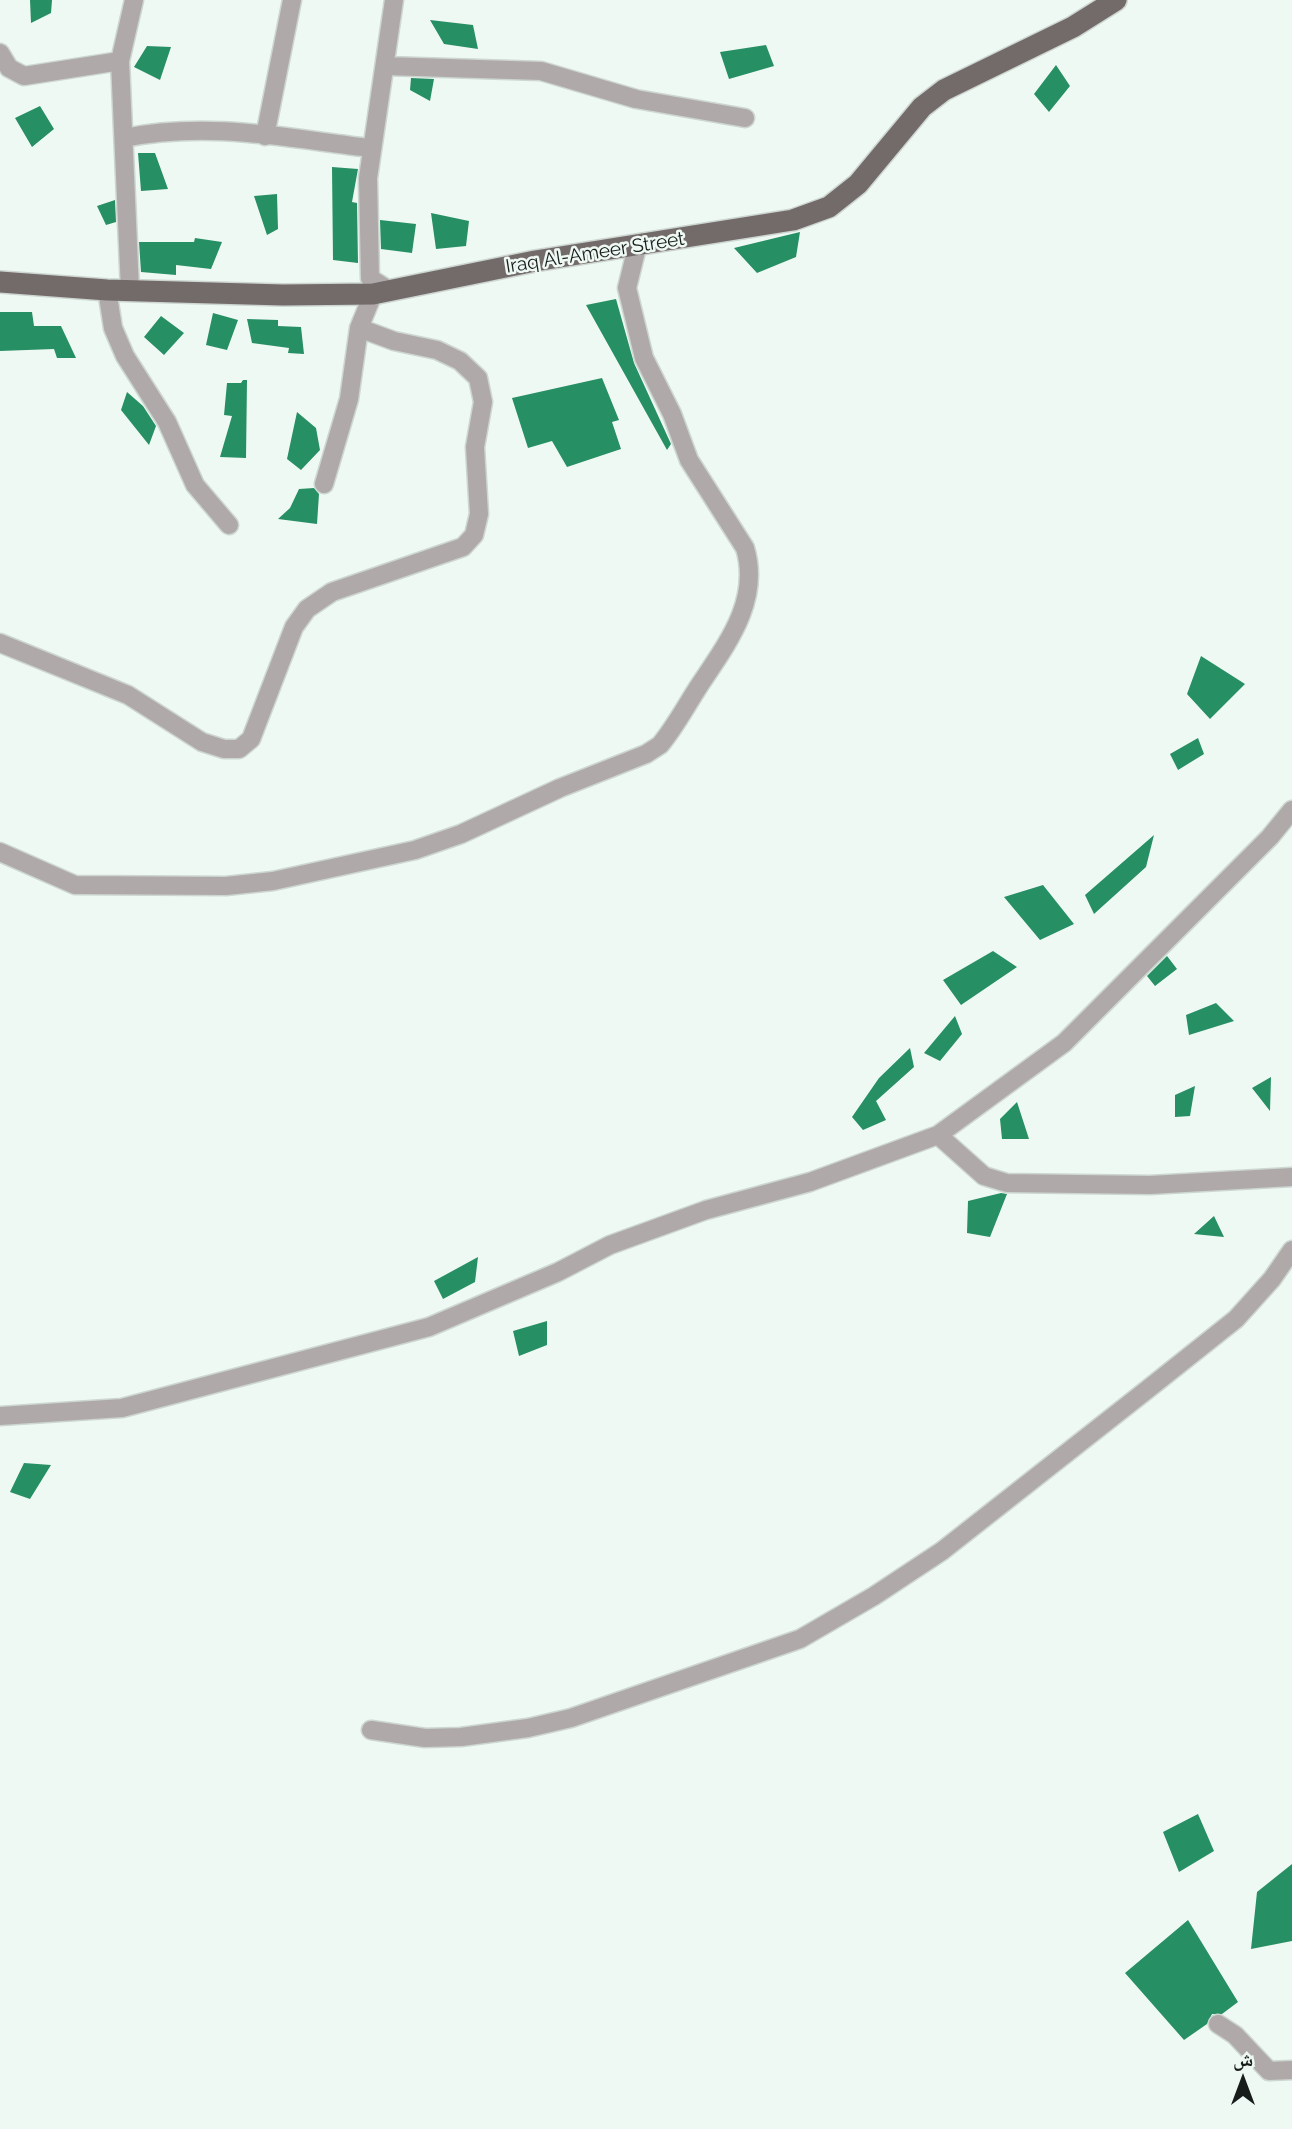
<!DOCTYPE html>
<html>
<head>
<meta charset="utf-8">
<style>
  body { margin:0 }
  #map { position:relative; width:1292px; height:2129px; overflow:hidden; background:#eff9f4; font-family:Raleway,"Noto Naskh Arabic",sans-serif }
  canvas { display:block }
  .north { position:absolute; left:1208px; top:2045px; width:70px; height:70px; -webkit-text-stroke:5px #eff9f4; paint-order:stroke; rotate:0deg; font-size:19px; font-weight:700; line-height:28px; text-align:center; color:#181c1a }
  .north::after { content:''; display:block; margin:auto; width:24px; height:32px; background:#181c1a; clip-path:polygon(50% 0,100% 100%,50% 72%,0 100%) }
</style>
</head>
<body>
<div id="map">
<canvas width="1292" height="2129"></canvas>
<div class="north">ش</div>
</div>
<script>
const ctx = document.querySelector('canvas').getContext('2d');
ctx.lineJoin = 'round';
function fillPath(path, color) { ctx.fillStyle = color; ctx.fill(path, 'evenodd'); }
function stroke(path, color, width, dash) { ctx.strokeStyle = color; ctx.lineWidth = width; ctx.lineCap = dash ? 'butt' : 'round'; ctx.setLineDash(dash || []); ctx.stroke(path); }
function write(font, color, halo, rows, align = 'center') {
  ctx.font = font + ' Raleway,sans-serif'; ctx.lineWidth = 5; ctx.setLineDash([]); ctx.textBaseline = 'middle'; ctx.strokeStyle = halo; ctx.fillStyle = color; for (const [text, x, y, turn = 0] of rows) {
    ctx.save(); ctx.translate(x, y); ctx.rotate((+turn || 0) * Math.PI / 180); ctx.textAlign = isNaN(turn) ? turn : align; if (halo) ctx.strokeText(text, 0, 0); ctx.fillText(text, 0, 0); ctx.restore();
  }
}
fillPath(new Path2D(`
  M 30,0 L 52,0 L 51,13 L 31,23 Z
  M 430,20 L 473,25 L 478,49 L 444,44 Z
  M 766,45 L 774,66 L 729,79 L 720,52 Z
  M 147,46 L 171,47 L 160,80 L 134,67 Z
  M 1056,65 L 1070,86 L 1049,112 L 1034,94 Z
  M 411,78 L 434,79 L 430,101 L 410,90 Z
  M 40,106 L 54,129 L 32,147 L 15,118 Z
  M 138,153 L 155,153 L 168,189 L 141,191 Z
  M 332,167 L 358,169 L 352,202 L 357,203 L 358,263 L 333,260 Z
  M 277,194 L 278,229 L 267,235 L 254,196 Z
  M 115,200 L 116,222 L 106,225 L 97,206 Z
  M 431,213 L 469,221 L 466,246 L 436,249 Z
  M 380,220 L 416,224 L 412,253 L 381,249 Z
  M 800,232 L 796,257 L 757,273 L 734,248 Z
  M 195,238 L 222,242 L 211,269 L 176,265 L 176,275 L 141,272 L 139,242 L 194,242 Z
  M 616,299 L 634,363 L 671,444 L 667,450 L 586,305 Z
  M 0,312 L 32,312 L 34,326 L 61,326 L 76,358 L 57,358 L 54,349 L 0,351 Z
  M 213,313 L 238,320 L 227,350 L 206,345 Z
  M 161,316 L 184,333 L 164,355 L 144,337 Z
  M 247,319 L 278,320 L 278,326 L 301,327 L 304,354 L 288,353 L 289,348 L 252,343 Z
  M 602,378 L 619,420 L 612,422 L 621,449 L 567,467 L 552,441 L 528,448 L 512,398 Z
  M 243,380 L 247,380 L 246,458 L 220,457 L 232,416 L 224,415 L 227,383 L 241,383 Z
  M 127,392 L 143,406 L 156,426 L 149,445 L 121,410 Z
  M 297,412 L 316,428 L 320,450 L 301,470 L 287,459 Z
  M 314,488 L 319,494 L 317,524 L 278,519 L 290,508 L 299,489 Z
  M 1201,656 L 1245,684 L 1210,719 L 1187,694 Z
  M 1198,738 L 1204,754 L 1178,770 L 1170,754 Z
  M 1154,835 L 1146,867 L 1094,914 L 1085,895 Z
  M 1043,885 L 1074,924 L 1040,940 L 1004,897 Z
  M 993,951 L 1017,967 L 961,1005 L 943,980 Z
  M 1167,956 L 1177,969 L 1155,986 L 1147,976 Z
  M 1216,1003 L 1234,1021 L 1189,1035 L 1186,1015 Z
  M 955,1016 L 962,1034 L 940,1061 L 924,1053 Z
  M 910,1048 L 914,1067 L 876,1101 L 886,1120 L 863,1130 L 852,1117 L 879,1078 Z
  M 1271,1077 L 1270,1111 L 1252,1088 Z
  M 1195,1086 L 1190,1116 L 1175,1117 L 1175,1095 Z
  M 1017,1102 L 1029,1139 L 1002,1139 L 1000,1119 Z
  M 1001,1193 L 1007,1194 L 990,1237 L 967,1233 L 968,1201 Z
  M 1214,1216 L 1224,1237 L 1194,1234 Z
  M 478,1257 L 475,1282 L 443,1299 L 434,1281 Z
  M 547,1321 L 547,1345 L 519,1356 L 513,1331 Z
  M 24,1463 L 51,1465 L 30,1499 L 10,1492 Z
  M 1198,1814 L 1214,1851 L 1179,1872 L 1163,1832 Z
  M 1292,1864 L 1292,1941 L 1251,1949 L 1257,1892 Z
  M 1188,1920 L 1238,2002 L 1222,2014 L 1212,2014 L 1207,2024 L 1184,2040 L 1125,1973 Z`), '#278f64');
const minor = new Path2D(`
  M 0,53 L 9,68 L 24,76 L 120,61
  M 386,66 L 541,71 L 636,99 L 745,118
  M 265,136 L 292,0
  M 124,138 C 209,121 285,138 370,148
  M 107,290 L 113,328 L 125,356 L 167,422 L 195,485 L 229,525
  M 130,290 L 120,61 L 134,0
  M 390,291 L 370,278 L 368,178 L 394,0
  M 324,484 L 349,399 L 359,328 L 373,294
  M 0,643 L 128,695 L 202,742 L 224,749 L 239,749 L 251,739 L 294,627 L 307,609 L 332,592 L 463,547 L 474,535 L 479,514 L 475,447 L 483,402 L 478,378 L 460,361 L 437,350 L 394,341 L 359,328
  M 0,852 L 75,885 L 226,886 L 273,881 L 415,850 L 461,834 L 560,788 L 646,754 L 660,745 C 675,727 686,706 699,686 C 726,645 761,601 745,548 L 689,460 L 672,414 L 644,358 L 627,288 L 637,247
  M 938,1135 L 984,1176 L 1007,1183 L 1150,1185 L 1292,1177
  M 0,1416 L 122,1408 L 429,1327 L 558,1272 L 610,1245 L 706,1210 L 810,1182 L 938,1135 L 1064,1043 L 1270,837 L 1292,810
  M 371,1730 L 425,1738 L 461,1737 L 528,1728 L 571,1718 L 800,1639 L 874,1596 L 942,1551 L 1148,1389 L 1236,1319 L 1272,1279 L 1292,1250
  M 1218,2024 L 1235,2035 L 1269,2071 L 1292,2070`);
const major = new Path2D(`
  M 0,282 L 107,290 L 283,295 L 373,294 L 535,261 L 793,220 L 829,207 L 858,184 L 922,107 L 944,90 L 1073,27 L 1116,0`);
stroke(minor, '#cdd6d1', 21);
stroke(major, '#cdd6d1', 24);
stroke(minor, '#afaaa9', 18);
stroke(major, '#736a6a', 21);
write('19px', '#181c1a', '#eff9f4', [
  ["Iraq Al-Ameer Street",595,253,-9]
]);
</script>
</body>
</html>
